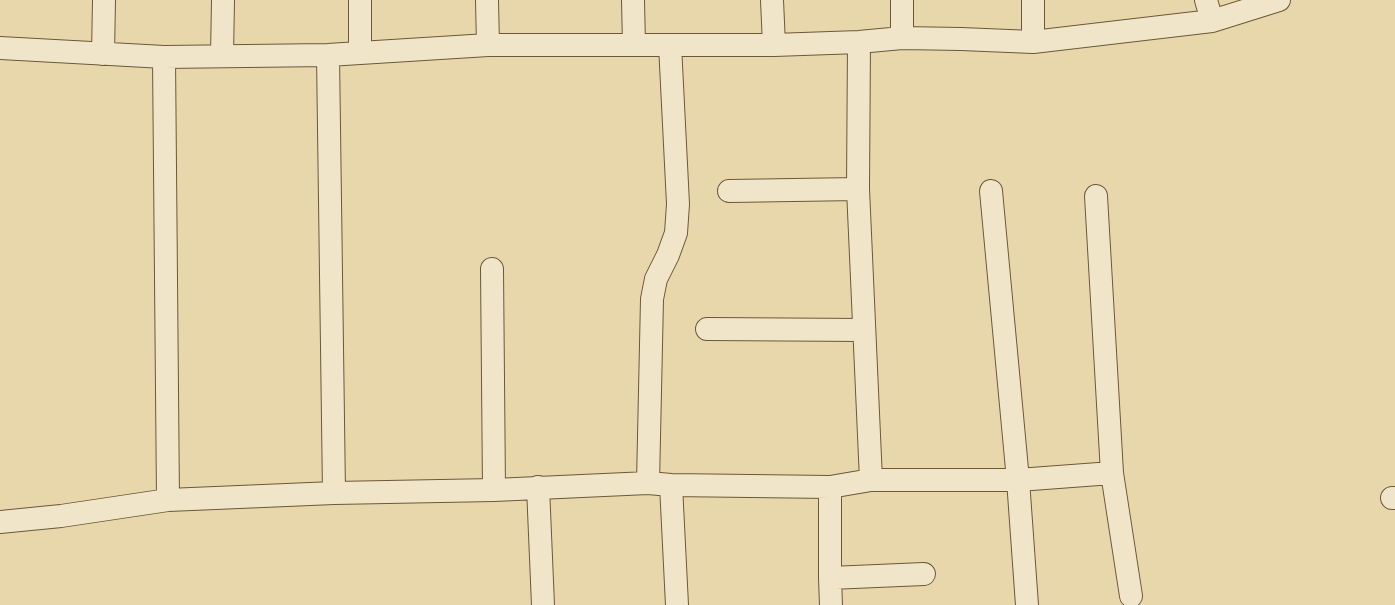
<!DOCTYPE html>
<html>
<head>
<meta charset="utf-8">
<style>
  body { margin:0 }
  canvas { display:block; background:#e9d7ac }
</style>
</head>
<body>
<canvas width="1395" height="605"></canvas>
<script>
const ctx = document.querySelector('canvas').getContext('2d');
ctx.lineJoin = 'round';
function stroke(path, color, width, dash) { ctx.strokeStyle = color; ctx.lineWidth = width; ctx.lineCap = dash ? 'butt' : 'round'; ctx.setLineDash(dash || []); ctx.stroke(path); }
const minor = new Path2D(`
  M 487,0 L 488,45
  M 633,0 L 634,45
  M 772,0 L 774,45
  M 902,0 L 902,38
  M 1206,0 L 1212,21
  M 859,42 L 858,189 L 871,480
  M 1033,42 L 1033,0
  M 0,48 L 164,57 L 328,55 L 488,45 L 774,45 L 859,42 L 902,38 L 961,39 L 1033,42 L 1212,21 L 1279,0
  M 360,53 L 360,0
  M 103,54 L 104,0
  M 328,55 L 334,493
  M 222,56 L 223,0
  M 164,57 L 168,500 L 334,493 L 494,490 L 648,483 L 671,485 L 830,487 L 871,480 L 1018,480 L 1112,473
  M 729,191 L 858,189
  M 991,191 L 1018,480 L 1027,605
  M 1096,196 L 1112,473 L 1131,596
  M 492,269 L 494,490
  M 707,329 L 864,330
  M 648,483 L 652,299 L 656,279 L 668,255 L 676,233 L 678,204 L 670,45
  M 671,485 L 677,605
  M 538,487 L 543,605
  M 830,487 L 830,578 L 831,605
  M 1392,498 L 1395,498
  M 0,522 L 61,516 L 168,500
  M 830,578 L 924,574`);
stroke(minor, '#6a5838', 24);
stroke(minor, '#f1e5c9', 22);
</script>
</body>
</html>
